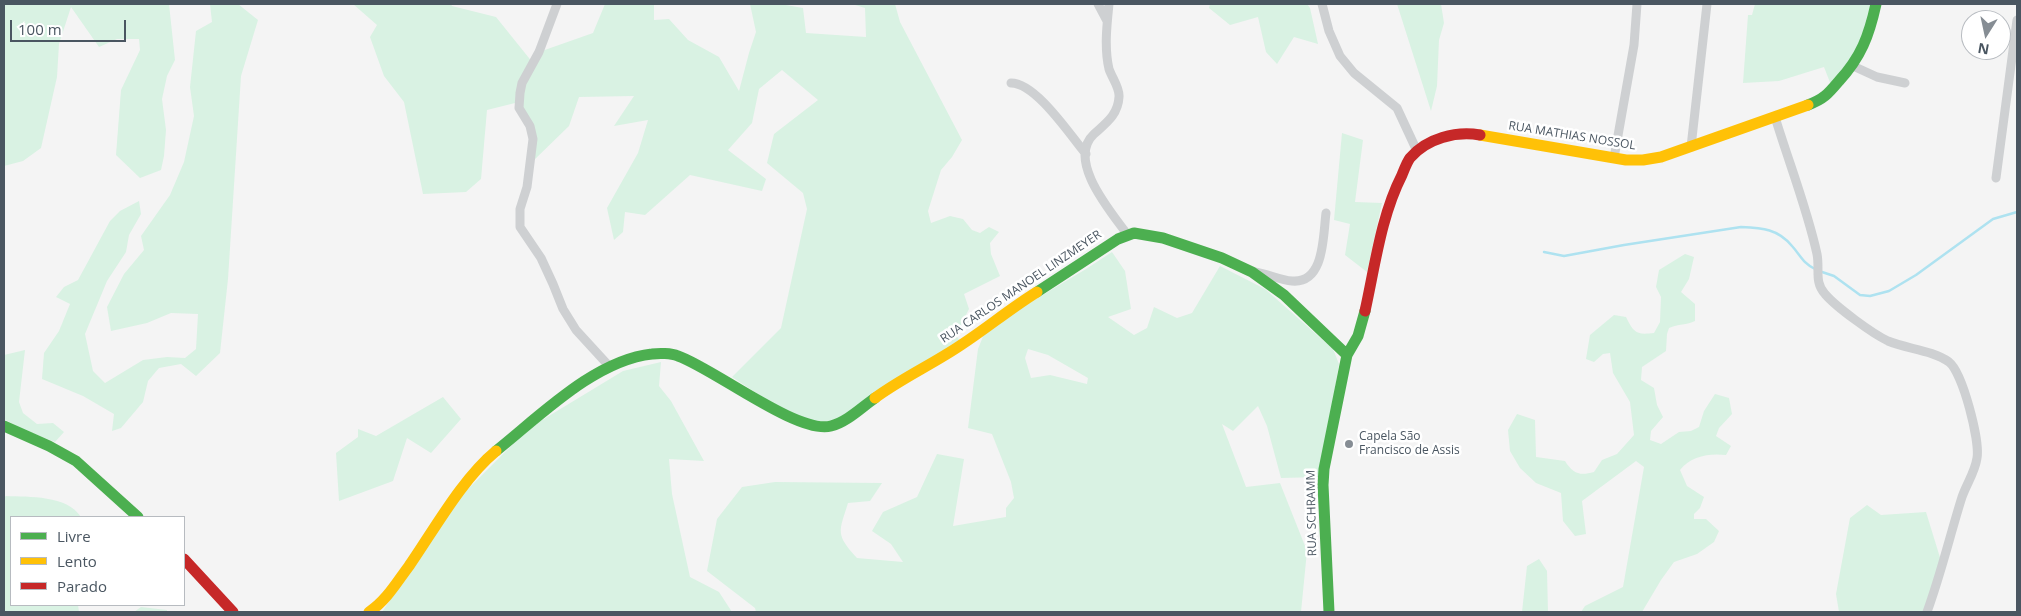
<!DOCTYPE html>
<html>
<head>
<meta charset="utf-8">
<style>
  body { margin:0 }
  #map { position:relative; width:2021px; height:616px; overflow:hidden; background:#f4f4f4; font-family:"Open Sans",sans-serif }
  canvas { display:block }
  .frame { position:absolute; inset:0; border:5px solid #4a5661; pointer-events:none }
  .legend { position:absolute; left:10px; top:516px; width:175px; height:90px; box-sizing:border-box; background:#fff; border:1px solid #b7bbc0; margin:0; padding:6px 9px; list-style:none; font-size:15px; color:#4a5661 }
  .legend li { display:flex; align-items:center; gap:10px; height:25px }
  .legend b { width:25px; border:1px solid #b7bbc0 }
  .north { position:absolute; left:1961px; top:10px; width:50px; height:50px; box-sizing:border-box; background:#fff; border:1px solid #b7bbc0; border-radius:50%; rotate:190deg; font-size:14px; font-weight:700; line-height:20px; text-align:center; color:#4a5661 }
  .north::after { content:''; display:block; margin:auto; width:18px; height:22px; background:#868d94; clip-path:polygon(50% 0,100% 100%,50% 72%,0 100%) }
  .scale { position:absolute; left:10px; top:20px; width:116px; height:22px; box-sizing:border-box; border:2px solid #4a5661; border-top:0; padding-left:6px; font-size:15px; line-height:18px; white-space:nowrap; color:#4a5661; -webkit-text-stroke:4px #fff; paint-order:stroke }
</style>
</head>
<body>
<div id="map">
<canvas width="2021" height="616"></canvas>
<div class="frame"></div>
<ul class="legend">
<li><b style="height:6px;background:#4caf50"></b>Livre</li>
<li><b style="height:6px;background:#ffc107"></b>Lento</li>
<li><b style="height:6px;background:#c62828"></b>Parado</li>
</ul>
<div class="north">N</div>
<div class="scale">100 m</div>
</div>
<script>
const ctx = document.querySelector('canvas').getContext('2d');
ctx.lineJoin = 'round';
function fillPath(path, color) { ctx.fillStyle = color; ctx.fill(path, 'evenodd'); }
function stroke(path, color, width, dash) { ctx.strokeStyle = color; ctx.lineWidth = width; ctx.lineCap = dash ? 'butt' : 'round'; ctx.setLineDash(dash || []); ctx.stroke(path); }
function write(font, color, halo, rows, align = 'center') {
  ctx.font = font + ' "Open Sans",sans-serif'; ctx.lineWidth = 5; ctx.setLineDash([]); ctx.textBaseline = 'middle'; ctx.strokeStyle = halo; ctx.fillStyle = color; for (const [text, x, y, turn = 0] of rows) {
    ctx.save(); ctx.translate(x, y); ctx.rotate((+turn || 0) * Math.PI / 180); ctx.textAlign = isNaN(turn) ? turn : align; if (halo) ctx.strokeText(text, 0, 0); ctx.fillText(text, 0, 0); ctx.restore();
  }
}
fillPath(new Path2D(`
  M 4,4 L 169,4 L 175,60 L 167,76 L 162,99 L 166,130 L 164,156 L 161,170 L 140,178 L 116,155 L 121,90 L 140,50 L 139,39 L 117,39 L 99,47 L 71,7 L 59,44 L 57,77 L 41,148 L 23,161 L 4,166 Z
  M 210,4 L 238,4 L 258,20 L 241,76 L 228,279 L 220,353 L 196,376 L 181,364 L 159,368 L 148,381 L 143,402 L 121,428 L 112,431 L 114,414 L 83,396 L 42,379 L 44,353 L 59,331 L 70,304 L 56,297 L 64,287 L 78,280 L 110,221 L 120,211 L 139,201 L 141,214 L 129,235 L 126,252 L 107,281 L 85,334 L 93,371 L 105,383 L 143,360 L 167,357 L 185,358 L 196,349 L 198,314 L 171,313 L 147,323 L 111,331 L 107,307 L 124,274 L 144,250 L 141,236 L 170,195 L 184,162 L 194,116 L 190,87 L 196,31 L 212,22 Z
  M 353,4 L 451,4 L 452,6 L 496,17 L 533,63 L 539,52 L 593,33 L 605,4 L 654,4 L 654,20 L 669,19 L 688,40 L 719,57 L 739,91 L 749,53 L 756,32 L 750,4 L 780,4 L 803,8 L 806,33 L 866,37 L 865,8 L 852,4 L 895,4 L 900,22 L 962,140 L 952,157 L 941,170 L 928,211 L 931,223 L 950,216 L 963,219 L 972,230 L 980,233 L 989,227 L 999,232 L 990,243 L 991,254 L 1000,276 L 964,294 L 969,309 L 956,335 L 961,343 L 837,422 L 821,426 L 776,406 L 732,377 L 781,328 L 807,209 L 803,193 L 767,163 L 774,134 L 818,100 L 782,70 L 759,89 L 752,123 L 728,150 L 766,179 L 762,191 L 690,175 L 645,215 L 625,212 L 623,232 L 614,240 L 607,208 L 638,153 L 648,120 L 614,126 L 634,96 L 579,97 L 569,126 L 531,163 L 533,139 L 519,102 L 487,110 L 481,179 L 466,192 L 423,194 L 404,102 L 384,76 L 370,37 L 377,25 Z
  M 1210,4 L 1307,4 L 1310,8 L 1318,44 L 1294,37 L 1277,64 L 1266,52 L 1258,17 L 1230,25 L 1209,8 Z
  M 1397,4 L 1441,4 L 1444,23 L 1439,40 L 1437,86 L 1431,111 Z
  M 1755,4 L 1872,4 L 1859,50 L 1831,85 L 1824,67 L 1779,81 L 1743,83 L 1748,15 L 1752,15 Z
  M 1342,133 L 1363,140 L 1355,202 L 1382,203 L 1367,272 L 1345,255 L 1350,224 L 1334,220 Z
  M 1112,252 L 1125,271 L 1131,309 L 1108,317 L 1134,335 L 1147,328 L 1154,307 L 1177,318 L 1192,313 L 1220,266 L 1265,289 L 1333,349 L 1339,364 L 1320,477 L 1281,478 L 1267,426 L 1258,406 L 1233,431 L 1222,424 L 1246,487 L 1280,483 L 1307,551 L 1301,612 L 756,612 L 755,608 L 707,571 L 717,519 L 742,487 L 775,482 L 882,483 L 870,501 L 848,503 C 839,532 835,534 857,558 L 903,562 L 891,544 L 872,531 L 883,512 L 917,497 L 937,454 L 964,459 L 953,526 L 1006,517 L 1006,508 L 1014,498 L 1011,482 L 992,434 L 968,428 L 978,349 L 986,329 L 1086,269 ZM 1028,349 L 1048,355 L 1088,378 L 1087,384 L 1050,375 L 1031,378 L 1025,358 Z
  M 1685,254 L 1694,257 L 1689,279 L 1681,292 L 1695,304 L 1695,321 C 1687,325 1678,324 1669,328 L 1667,334 L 1666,351 L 1642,367 L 1641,380 L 1654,388 L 1657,405 L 1663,417 L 1651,431 L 1650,440 L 1661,444 L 1679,432 L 1691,431 L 1699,427 L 1704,411 L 1715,394 L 1729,398 L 1732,414 L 1719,428 L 1716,436 L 1731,446 L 1726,455 C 1709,453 1691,456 1680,470 L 1687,486 L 1704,497 L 1700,508 L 1694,514 L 1694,519 L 1706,519 L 1719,531 L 1714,542 L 1697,554 L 1674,562 L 1661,580 L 1642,612 L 1581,612 L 1585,606 L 1623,587 L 1644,467 L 1636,461 L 1582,501 L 1586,534 L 1575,536 L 1563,521 L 1561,493 L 1536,483 L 1520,468 L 1510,451 L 1508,430 L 1517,414 L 1535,420 L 1536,457 L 1565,461 C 1573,474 1580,476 1594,472 L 1602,460 L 1617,454 L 1634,435 L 1630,402 L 1613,373 L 1610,353 L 1603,354 L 1594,362 L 1586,359 L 1590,335 L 1614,315 L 1626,317 C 1634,333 1636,335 1654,333 L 1660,322 L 1661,297 L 1656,287 L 1659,270 Z
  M 25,350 L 19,402 L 23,413 L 37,424 L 53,423 L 64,432 L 55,442 L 24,430 L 4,419 L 4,355 Z
  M 661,362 L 659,386 L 671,401 L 704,461 L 669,459 L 672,494 L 690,577 L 719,592 L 732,612 L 382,612 L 459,498 L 529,428 L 623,371 Z
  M 443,397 L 461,419 L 431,453 L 407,438 L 393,481 L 339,501 L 336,453 L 358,437 L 358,429 L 376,436 Z
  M 6,496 C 29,497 67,495 81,517 L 11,517 L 11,605 L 78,605 L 79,612 L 4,612 L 4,497 Z
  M 1867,505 L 1881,515 L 1926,512 L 1942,564 L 1927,612 L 1839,612 L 1836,594 L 1850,518 Z
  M 1539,559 L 1547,571 L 1548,612 L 1522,612 L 1527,566 Z
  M 141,607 L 167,610 L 167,612 L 134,612 Z`), '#d9f2e3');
stroke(new Path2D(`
  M 1544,252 L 1564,256 L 1624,245 L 1741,227 C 1763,228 1778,229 1792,246 C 1801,256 1803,263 1815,269
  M 1822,272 L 1834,276 L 1860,295 L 1870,296 L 1889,291 L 1916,275 L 1993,219 L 2017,212`), '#aee2f0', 2.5);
stroke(new Path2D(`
  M 557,4 L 539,52 L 522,83 L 520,93 L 519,108 L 530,126 L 533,139 L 527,187 L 520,209 L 520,227 L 541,258 L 553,284 L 563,309 L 576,330 L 609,366
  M 1098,4 L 1107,21
  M 1109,4 C 1107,24 1104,48 1109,69 C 1112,78 1120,88 1119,97 C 1118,115 1106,123 1094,134 C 1066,160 1111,212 1127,234
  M 1322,4 L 1329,31 L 1340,56 L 1354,73 L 1397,108 L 1417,151
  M 1853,66 L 1877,77 L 1905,83
  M 1011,83 C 1036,83 1070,135 1086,154
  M 1775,117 C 1789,163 1807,208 1817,254 C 1820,269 1814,282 1825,294 C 1836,307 1873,334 1888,341 C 1907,349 1932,350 1949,362 C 1963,373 1980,441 1977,458 C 1975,472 1967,483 1962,497 C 1950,535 1941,574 1927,612
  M 1691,147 L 1707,4
  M 1614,158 L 1634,45 L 1637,4
  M 1996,178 L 2017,20
  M 1255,272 C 1268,274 1280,280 1292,281 C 1325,284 1323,235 1326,213`), '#ced0d2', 9);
stroke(new Path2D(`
  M 1808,105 C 1824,99 1828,94 1839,81 C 1861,57 1869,36 1876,4
  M 1037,292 L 1118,239 L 1134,233 L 1163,238 L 1222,258 L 1252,272 L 1284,295 L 1347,355
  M 4,426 L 49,446 L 76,461 L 138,517
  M 496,451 C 540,416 595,360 652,354 C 659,353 671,353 678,356 C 713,368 798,435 831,426 C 847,422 862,407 875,398
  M 1329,612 L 1323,485 L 1324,469 L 1347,355 L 1358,336 L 1365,311`), '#4caf50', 11);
stroke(new Path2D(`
  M 1480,135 L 1626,160 L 1643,160 L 1661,157 L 1808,105
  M 875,398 C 902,378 933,364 961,345 C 987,328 1011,308 1037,292
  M 369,612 C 386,601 397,582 409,566 C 434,530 462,479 496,451`), '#ffc107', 11);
stroke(new Path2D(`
  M 1365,311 C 1375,266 1381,216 1402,175 C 1404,170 1407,162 1410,158 C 1427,138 1456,131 1480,135
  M 184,559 L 233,612`), '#c62828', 11);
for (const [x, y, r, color] of [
  [1349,444,5,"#868d94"]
]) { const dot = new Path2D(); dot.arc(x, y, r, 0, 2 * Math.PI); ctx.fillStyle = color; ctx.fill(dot); stroke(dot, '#fff', 2); }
write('12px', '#4a5661', '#fff', [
  ["RUA MATHIAS NOSSOL",1572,136,9],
  ["RUA CARLOS MANOEL LINZMEYER",1021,287,-34],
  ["RUA SCHRAMM",1312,513,-91]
]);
write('12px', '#4a5661', '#fff', [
  ["Capela São",1359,437],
  ["Francisco de Assis",1359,451]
], 'left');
</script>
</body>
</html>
